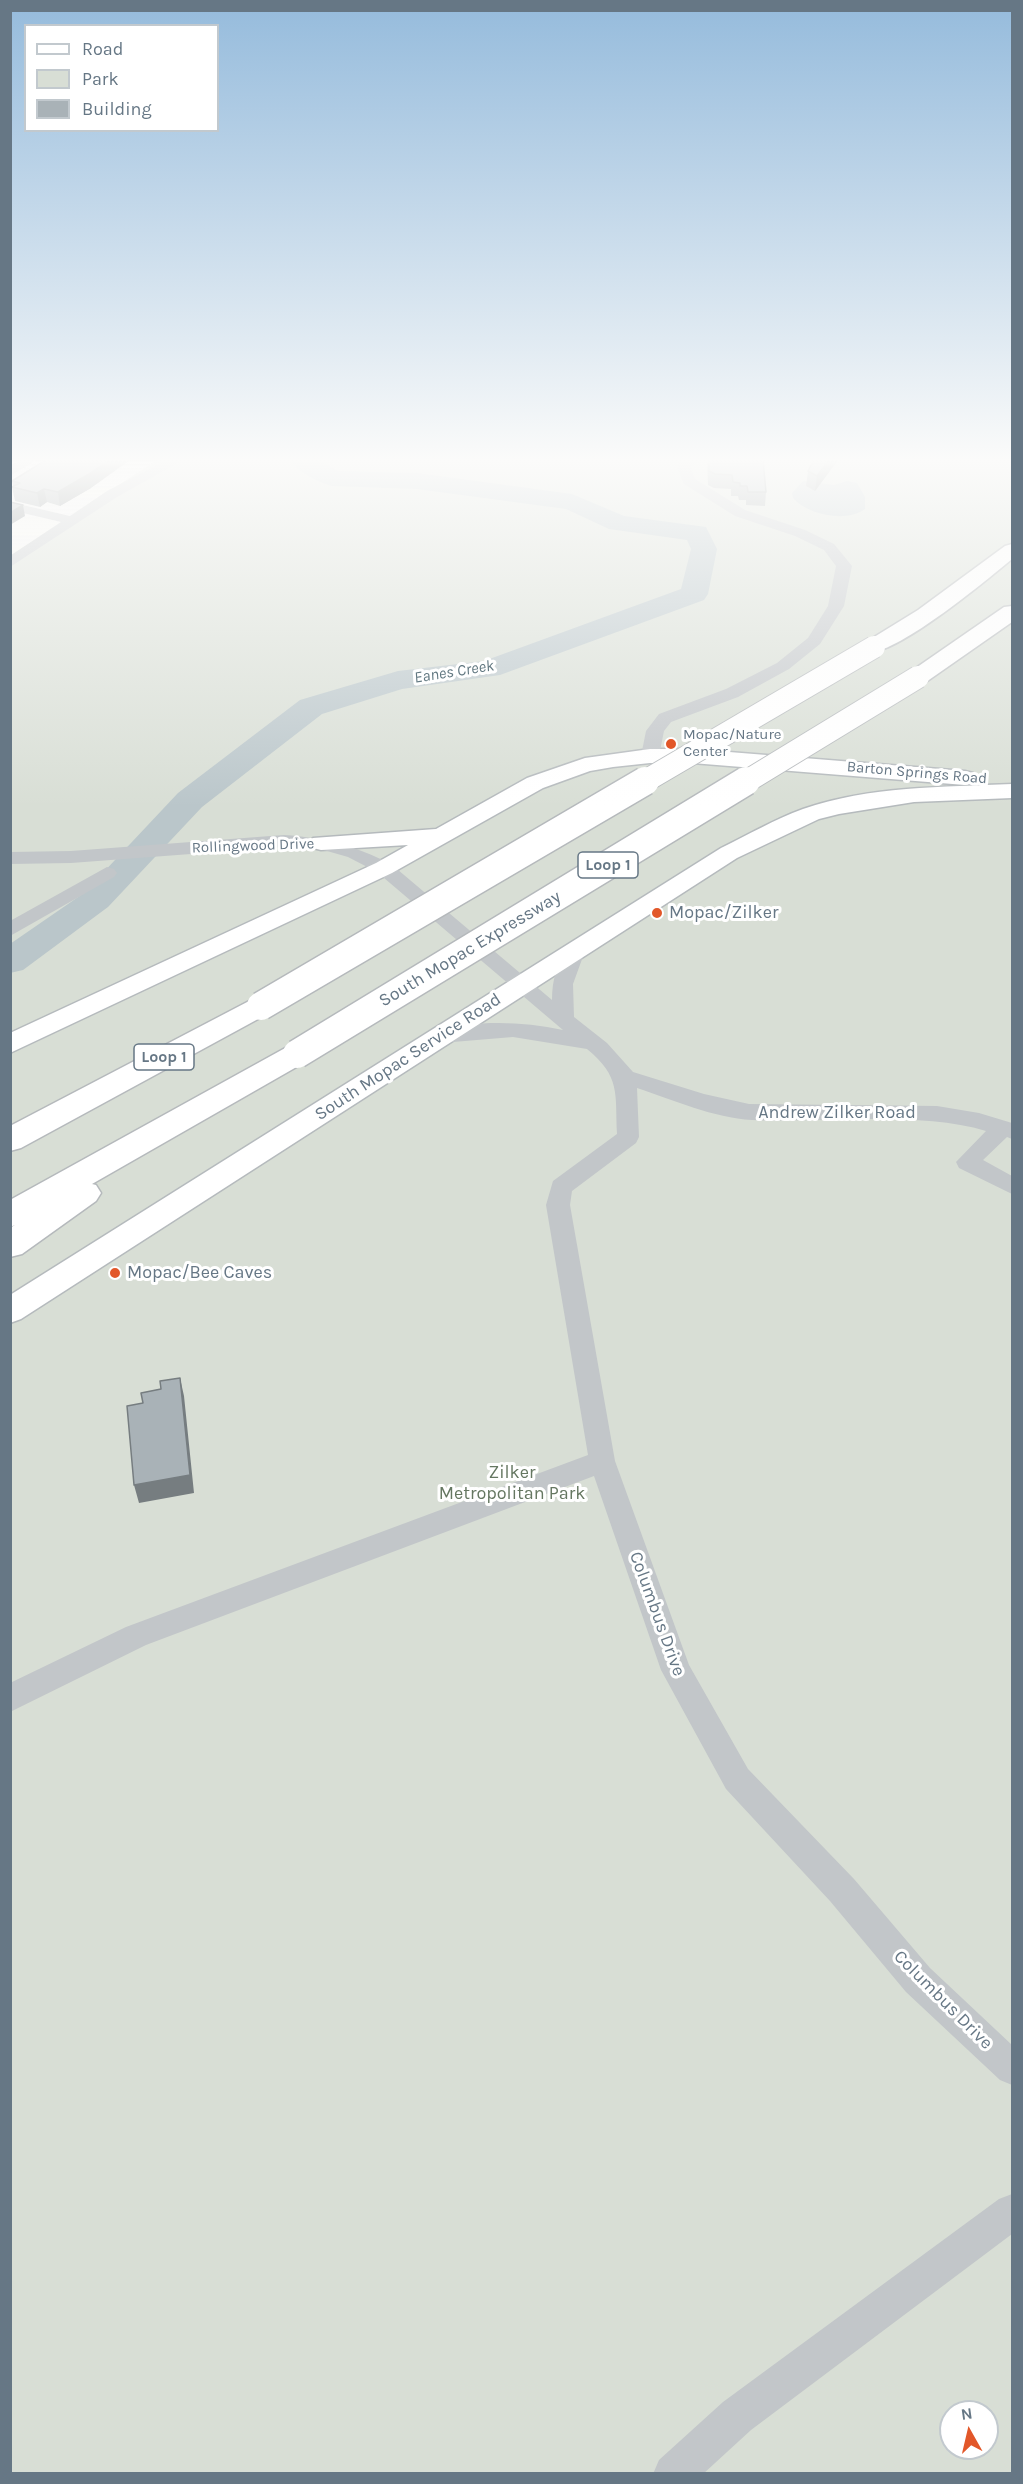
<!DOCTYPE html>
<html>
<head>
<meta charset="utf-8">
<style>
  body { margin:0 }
  #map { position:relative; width:1023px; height:2484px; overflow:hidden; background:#f7f7f4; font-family:Karla,sans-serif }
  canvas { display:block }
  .frame { position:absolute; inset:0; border:12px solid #667785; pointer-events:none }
  .legend { position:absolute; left:24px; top:24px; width:195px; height:108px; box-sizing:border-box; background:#fff; border:2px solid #c2c9ce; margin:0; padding:8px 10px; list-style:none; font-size:18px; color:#667785 }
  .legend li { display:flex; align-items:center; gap:12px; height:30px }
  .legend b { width:30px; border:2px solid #c2c9ce }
  .north { position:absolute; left:939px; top:2400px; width:60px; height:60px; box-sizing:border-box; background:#fff; border:2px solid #c2c9ce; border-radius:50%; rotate:352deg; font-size:16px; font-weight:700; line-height:24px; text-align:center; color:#667785 }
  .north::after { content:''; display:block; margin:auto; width:21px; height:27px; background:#e25729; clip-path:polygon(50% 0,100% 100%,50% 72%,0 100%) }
</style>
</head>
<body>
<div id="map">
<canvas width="1023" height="2484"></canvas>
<div class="frame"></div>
<ul class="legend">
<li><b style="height:8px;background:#fff"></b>Road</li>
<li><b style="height:16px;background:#d8ded5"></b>Park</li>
<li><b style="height:16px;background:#a9b2b7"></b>Building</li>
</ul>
<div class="north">N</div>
</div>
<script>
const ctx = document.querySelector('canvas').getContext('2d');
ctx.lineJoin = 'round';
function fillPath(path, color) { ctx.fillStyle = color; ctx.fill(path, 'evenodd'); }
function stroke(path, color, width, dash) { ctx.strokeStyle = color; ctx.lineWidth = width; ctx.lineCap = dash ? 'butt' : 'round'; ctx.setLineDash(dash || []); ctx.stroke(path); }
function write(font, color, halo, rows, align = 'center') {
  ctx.font = font + ' Karla,sans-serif'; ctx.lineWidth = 6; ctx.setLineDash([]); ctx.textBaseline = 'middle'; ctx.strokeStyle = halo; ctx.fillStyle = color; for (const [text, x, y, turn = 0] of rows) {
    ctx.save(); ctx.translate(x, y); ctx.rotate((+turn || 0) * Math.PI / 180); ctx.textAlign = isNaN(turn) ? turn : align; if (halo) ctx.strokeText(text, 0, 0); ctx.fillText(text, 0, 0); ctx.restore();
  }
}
fillPath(new Path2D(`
  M 157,460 L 1012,460 L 1012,2473 L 11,2473 L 11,555 ZM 951,2412 L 987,2412 L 987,2448 L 951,2448 Z`), '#d8ded5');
fillPath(new Path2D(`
  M 803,481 L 834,485 L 847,481 L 857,483 L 865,497 L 865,509 C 846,523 808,515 793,498 L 792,493 Z`), '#bac6ca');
fillPath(new Path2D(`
  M 290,460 L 319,460 L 338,471 L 417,473 L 572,494 L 624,516 L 706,527 L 717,549 L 708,594 L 704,600 L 500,675 L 402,689 L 322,714 L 202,807 L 108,907 L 23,970 L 10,973 L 10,944 L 84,893 L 178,793 L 300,700 L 398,671 L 484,661 L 681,589 L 691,549 L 687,540 L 609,529 L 566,509 L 417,489 L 332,486 C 318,482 298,472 290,460 Z`), '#bac6ca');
const major = new Path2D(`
  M 650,749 L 692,749 L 965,771 L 973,773 L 976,778 L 973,783 L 965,785 L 692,763 L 650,763 L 613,767 L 590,771 L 543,788 L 392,873 L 10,1053 L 10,1033 L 376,863 L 408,845 L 321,850 L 313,848 L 309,843 L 313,838 L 436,829 L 527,778 L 585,758 Z
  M 1012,784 L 1012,798 L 914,802 L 839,814 L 819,819 L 737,858 L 21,1319 L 10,1323 L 10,1295 L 721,848 C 748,835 775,819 803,809 C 869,786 943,787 1012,784 Z`);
const highway = new Path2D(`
  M 1012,544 L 1012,559 C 988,579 893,658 866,652 L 863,647 L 866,642 L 918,610 L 1005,546 Z
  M 1012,606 L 1012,622 L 926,682 L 910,682 L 907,677 L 910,672 L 1004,607 Z
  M 261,997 L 271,1000 L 275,1006 L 271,1012 L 21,1148 L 10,1151 L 10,1126 L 251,1000 Z
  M 297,1044 L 307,1047 L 312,1054 L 307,1061 L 92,1184 L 96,1185 L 101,1193 L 96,1201 L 22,1254 L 10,1257 L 10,1228 L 15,1225 L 10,1227 L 10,1200 L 287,1047 Z`);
stroke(major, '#b5babd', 3);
stroke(highway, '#b5b9bc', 3);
fillPath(new Path2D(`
  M 21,460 L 37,460 L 10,476 L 10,466 Z
  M 167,460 L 183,460 L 117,497 L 10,567 L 10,556 L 61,522 L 10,510 L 10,502 L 70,516 L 107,491 Z
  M 682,460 L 696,460 L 691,467 L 695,479 L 745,510 L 805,530 L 834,544 L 852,566 L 844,606 L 820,644 L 789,669 L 738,697 L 671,722 L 664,731 L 659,756 L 650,761 L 641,756 L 646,731 L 659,714 L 726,689 L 777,663 L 808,638 L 828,606 L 836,566 L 824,550 L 795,536 L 735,516 L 684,484 L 677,467 Z
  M 284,835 C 326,838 353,845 391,864 L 552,1000 C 552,980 557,963 568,947 L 582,947 L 585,951 L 573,984 L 574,1017 L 607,1043 L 633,1072 L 704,1094 L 749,1104 L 937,1106 L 979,1113 L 1012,1123 L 1012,1139 L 1007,1137 L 983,1160 L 1012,1176 L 1012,1194 L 959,1168 L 956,1162 L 986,1131 C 919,1111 823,1123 752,1120 C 714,1118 673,1100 637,1088 L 639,1137 L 636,1143 L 572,1191 L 570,1205 L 615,1461 L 689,1665 L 748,1769 L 854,1879 L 930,1968 L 1012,2045 L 1012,2085 L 1000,2080 L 906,1992 L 830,1901 L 726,1789 L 661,1670 L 594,1476 L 146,1645 L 10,1712 L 10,1683 L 126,1627 L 588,1455 L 546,1205 L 553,1181 L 617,1134 C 615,1093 621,1077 587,1049 L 513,1037 L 441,1043 L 433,1041 L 430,1036 L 433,1031 C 476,1020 521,1021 563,1030 L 377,872 L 348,857 L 320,849 L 284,847 L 71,863 L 10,864 L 10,852 L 71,851 Z
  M 107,867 L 114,869 L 117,873 L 114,877 L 10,936 L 10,921 Z
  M 1012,2194 L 1012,2234 L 751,2430 L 703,2474 L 653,2474 L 659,2460 L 723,2402 L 999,2199 Z`), '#c2c6c9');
fillPath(major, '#fff');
fillPath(highway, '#fff');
const highwayBridgeFar1 = new Path2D(`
  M 642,783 L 874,647
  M 744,783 L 918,677`);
const highwayBridge = new Path2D(`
  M 261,1006 L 645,781
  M 297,1054 L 746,781`);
stroke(highwayBridgeFar1, '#b5b9bc', 24, []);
stroke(highwayBridge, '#b5b9bc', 31, []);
stroke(highwayBridgeFar1, '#fff', 22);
stroke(highwayBridge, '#fff', 28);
fillPath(new Path2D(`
  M 707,460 L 763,460 L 766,492 L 765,506 L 746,505 L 746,500 L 739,500 L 738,496 L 731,496 L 731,489 L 714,488 L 708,485 Z
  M 814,460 L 838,460 L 815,491 L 806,486 L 808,471 Z
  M 12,481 L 91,488 L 60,506 L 47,502 L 40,507 L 15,501 L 12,487 L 13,486 Z`), '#91999d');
fillPath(new Path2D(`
  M 109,460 L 130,460 L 91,488 L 60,506 L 58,492 Z
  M 829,460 L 838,460 L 815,491 L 817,476 Z
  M 44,489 L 47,502 L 40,507 L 37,493 Z
  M 23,505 L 25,516 L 10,525 L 10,513 Z
  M 180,1378 L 184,1396 L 194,1493 L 139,1503 L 134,1485 Z`), '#767d80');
const building = new Path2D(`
  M 46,460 L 51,461 L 54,460 L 109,460 L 89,474 L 58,492 L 44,489 L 37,493 L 12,487 L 20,483 L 12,481 Z
  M 709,460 L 763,460 L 766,492 L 748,492 L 747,486 L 740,486 L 740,483 L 733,482 L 732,475 L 715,474 L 709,471 Z
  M 814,460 L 829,460 L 817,476 L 808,471 Z
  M 10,502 L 23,505 L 10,513 Z
  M 180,1378 L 190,1475 L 134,1485 L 127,1406 L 143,1403 L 141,1393 L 161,1389 L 160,1381 Z`);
fillPath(building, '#a9b2b7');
stroke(building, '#767d80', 1.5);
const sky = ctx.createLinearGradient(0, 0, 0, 807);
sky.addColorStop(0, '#95bbdc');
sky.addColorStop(0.57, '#fbfbfa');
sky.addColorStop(1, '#fbfbfa00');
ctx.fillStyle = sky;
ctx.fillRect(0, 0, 1023, 807);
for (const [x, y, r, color] of [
  [671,744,6,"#e25729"],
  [657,913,6,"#e25729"],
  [115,1273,6,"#e25729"]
]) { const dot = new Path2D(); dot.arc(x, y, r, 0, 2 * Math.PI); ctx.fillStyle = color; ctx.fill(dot); stroke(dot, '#fff', 2); }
write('15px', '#667785', '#fff', [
  ["Mopac/Nature",683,735],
  ["Center",683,752]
], 'left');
write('15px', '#667785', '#fff', [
  ["Barton Springs Road",917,773,5],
  ["Rollingwood Drive",253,846,-2]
]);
write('italic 16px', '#627881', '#fff', [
  ["Eanes Creek",454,672,-9]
]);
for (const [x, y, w] of [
  [608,865,60],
  [164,1057,60]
]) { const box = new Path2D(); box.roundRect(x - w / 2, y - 13, w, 26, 4.5); ctx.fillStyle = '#fff'; ctx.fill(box); stroke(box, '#667785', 1.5); }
write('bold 16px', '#667785', null, [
  ["Loop 1",608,865],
  ["Loop 1",164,1057]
]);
write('18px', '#667785', '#fff', [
  ["Mopac/Zilker",669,913],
  ["Mopac/Bee Caves",127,1273]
], 'left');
write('18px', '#667785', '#fff', [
  ["South Mopac Expressway",470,949,-31],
  ["South Mopac Service Road",408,1057,-33],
  ["Andrew Zilker Road",837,1113],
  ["Columbus Drive",657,1614,70],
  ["Columbus Drive",943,2000,45]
]);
write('18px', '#657761', '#fff', [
  ["Zilker",512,1473],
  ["Metropolitan Park",512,1494]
]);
</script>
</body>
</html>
